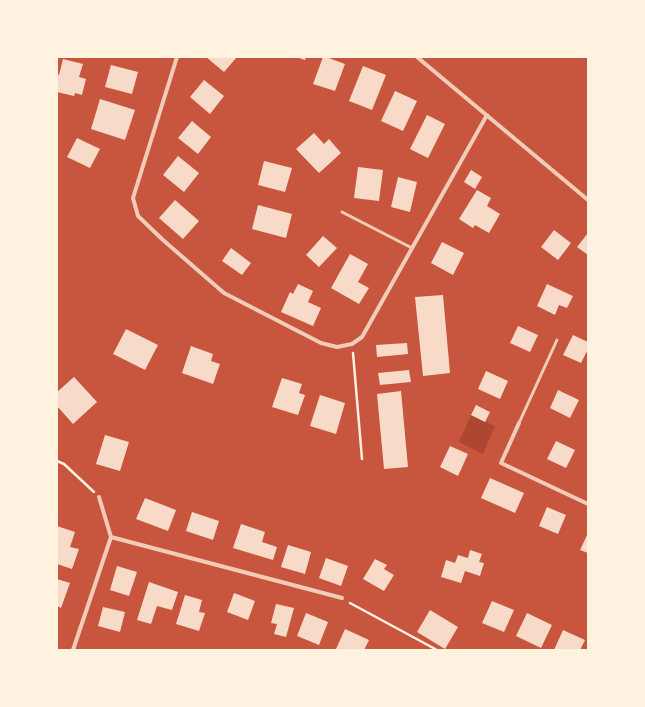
<!DOCTYPE html>
<html>
<head>
<meta charset="utf-8">
<style>
  body { margin:0 }
  #map { position:relative; width:645px; height:707px; overflow:hidden; background:#c8553d; font-family:Spectral,serif }
  canvas { display:block }
  .frame { position:absolute; inset:0; border:58px solid #fff3e0; pointer-events:none }
</style>
</head>
<body>
<div id="map">
<canvas width="645" height="707"></canvas>
<div class="frame"></div>
</div>
<script>
const ctx = document.querySelector('canvas').getContext('2d');
ctx.lineJoin = 'round';
function fillPath(path, color) { ctx.fillStyle = color; ctx.fill(path, 'evenodd'); }
function stroke(path, color, width, dash) { ctx.strokeStyle = color; ctx.lineWidth = width; ctx.lineCap = dash ? 'butt' : 'round'; ctx.setLineDash(dash || []); ctx.stroke(path); }
fillPath(new Path2D(`
  M 471,415 L 495,426 L 483,454 L 459,442 Z`), '#ae4732');
fillPath(new Path2D(`
  M 206,57 L 237,57 L 224,72 Z
  M 296,57 L 306,57 L 305,60 Z
  M 323,57 L 326,57 L 345,64 L 335,91 L 313,84 Z
  M 63,59 L 83,64 L 79,77 L 86,79 L 82,95 L 75,93 L 74,96 L 57,92 L 57,74 L 59,75 Z
  M 111,65 L 138,72 L 132,94 L 105,87 Z
  M 363,66 L 386,75 L 372,110 L 349,101 Z
  M 204,80 L 224,96 L 210,114 L 190,97 Z
  M 395,91 L 417,101 L 403,131 L 381,121 Z
  M 100,99 L 135,110 L 125,140 L 91,129 Z
  M 427,115 L 445,124 L 428,158 L 410,149 Z
  M 192,121 L 211,137 L 198,154 L 178,138 Z
  M 314,133 L 324,144 L 329,139 L 341,153 L 319,173 L 296,149 Z
  M 77,138 L 100,149 L 90,168 L 67,157 Z
  M 178,156 L 199,173 L 184,192 L 163,175 Z
  M 264,161 L 292,168 L 285,192 L 258,185 Z
  M 358,167 L 383,170 L 379,201 L 354,198 Z
  M 471,170 L 482,177 L 475,189 L 464,182 Z
  M 398,177 L 417,182 L 410,212 L 391,207 Z
  M 477,190 L 491,198 L 487,206 L 500,214 L 489,233 L 475,225 L 473,228 L 459,219 Z
  M 175,200 L 199,221 L 183,239 L 159,218 Z
  M 258,205 L 292,214 L 286,238 L 252,229 Z
  M 554,230 L 571,243 L 558,260 L 541,247 Z
  M 588,233 L 588,255 L 577,247 Z
  M 323,236 L 337,248 L 319,267 L 306,255 Z
  M 442,242 L 464,253 L 453,275 L 431,263 Z
  M 231,248 L 251,263 L 242,275 L 222,261 Z
  M 350,254 L 368,264 L 358,282 L 369,288 L 359,304 L 331,288 Z
  M 298,284 L 313,291 L 308,302 L 321,308 L 313,326 L 281,312 L 290,292 L 293,294 Z
  M 547,284 L 573,296 L 567,308 L 559,305 L 555,315 L 537,306 Z
  M 443,295 L 450,373 L 423,376 L 415,297 Z
  M 518,326 L 538,335 L 530,352 L 510,343 Z
  M 126,329 L 158,345 L 145,370 L 113,354 Z
  M 573,335 L 588,342 L 588,349 L 581,363 L 563,355 Z
  M 407,343 L 408,354 L 377,357 L 376,345 Z
  M 191,346 L 213,354 L 211,361 L 220,364 L 213,384 L 182,373 Z
  M 409,370 L 411,382 L 380,385 L 378,373 Z
  M 486,371 L 508,381 L 500,399 L 478,389 Z
  M 74,377 L 97,402 L 73,424 L 57,406 L 57,392 Z
  M 282,378 L 302,384 L 299,393 L 305,395 L 298,415 L 272,407 Z
  M 558,390 L 579,400 L 570,418 L 550,408 Z
  M 401,391 L 408,467 L 384,469 L 377,394 Z
  M 320,395 L 345,403 L 336,434 L 310,426 Z
  M 476,405 L 490,412 L 485,422 L 471,415 Z
  M 105,435 L 129,442 L 120,471 L 96,464 Z
  M 556,441 L 575,450 L 566,468 L 547,459 Z
  M 450,446 L 468,454 L 458,476 L 440,467 Z
  M 490,478 L 524,493 L 515,513 L 481,498 Z
  M 145,498 L 176,510 L 168,531 L 136,519 Z
  M 547,507 L 566,515 L 558,534 L 539,526 Z
  M 192,512 L 219,521 L 213,540 L 186,531 Z
  M 241,524 L 265,532 L 262,542 L 277,547 L 273,560 L 233,548 Z
  M 57,526 L 75,532 L 70,547 L 79,549 L 72,569 L 57,564 Z
  M 588,533 L 588,553 L 580,550 Z
  M 288,545 L 311,552 L 305,574 L 281,567 Z
  M 470,550 L 482,554 L 479,562 L 484,563 L 480,576 L 465,571 L 461,583 L 441,577 L 446,560 L 455,563 L 458,555 L 468,558 Z
  M 326,558 L 348,566 L 341,586 L 319,578 Z
  M 375,559 L 387,565 L 384,569 L 394,575 L 384,591 L 363,579 Z
  M 117,566 L 137,572 L 129,596 L 110,590 Z
  M 57,579 L 70,583 L 61,608 L 57,606 Z
  M 149,582 L 178,592 L 172,610 L 157,606 L 151,624 L 137,620 Z
  M 234,593 L 255,601 L 248,620 L 227,612 Z
  M 185,595 L 202,600 L 199,612 L 205,613 L 199,631 L 176,624 Z
  M 492,601 L 514,610 L 504,632 L 482,623 Z
  M 276,604 L 294,608 L 286,637 L 274,634 L 277,624 L 271,623 Z
  M 103,607 L 125,612 L 120,632 L 98,626 Z
  M 430,610 L 458,627 L 445,649 L 417,632 Z
  M 306,613 L 328,622 L 319,645 L 297,636 Z
  M 527,613 L 552,625 L 541,648 L 516,636 Z
  M 345,629 L 369,640 L 364,650 L 338,650 L 336,649 Z
  M 563,630 L 585,640 L 580,650 L 554,650 Z`), '#f7dbc8');
stroke(new Path2D(`
  M 353,353 L 362,459
  M 57,461 L 64,464 L 94,492
  M 350,603 L 437,650`), '#fff3e0', 2.5);
stroke(new Path2D(`
  M 342,212 L 412,248
  M 519,423 L 557,340`), '#f1ccb7', 3);
stroke(new Path2D(`
  M 177,57 L 133,198 L 138,216 L 163,240 L 224,293 L 321,343 L 337,347 L 352,344 L 362,337 L 487,115
  M 417,57 L 588,200
  M 519,423 L 501,463 L 588,504
  M 99,497 L 111,537
  M 73,650 L 111,537 L 342,598`), '#f1ccb7', 4);
</script>
</body>
</html>
